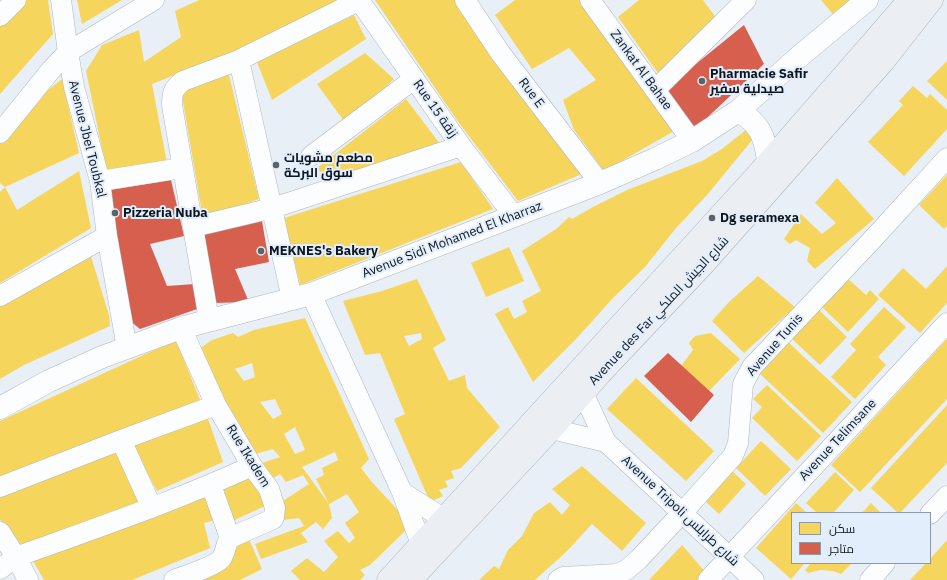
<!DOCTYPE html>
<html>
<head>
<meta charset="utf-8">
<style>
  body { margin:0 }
  #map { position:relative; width:947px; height:580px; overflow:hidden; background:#e8eff6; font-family:"IBM Plex Sans",Cairo,sans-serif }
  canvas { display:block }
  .legend { position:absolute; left:791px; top:512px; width:140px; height:52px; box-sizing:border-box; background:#e2eefc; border:1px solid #8e98a3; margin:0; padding:5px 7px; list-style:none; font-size:12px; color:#0f161d }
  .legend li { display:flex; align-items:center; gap:8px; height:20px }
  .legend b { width:20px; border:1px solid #8e98a3 }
</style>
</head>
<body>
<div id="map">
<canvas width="947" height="580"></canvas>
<ul class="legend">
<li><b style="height:11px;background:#f6d55c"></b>سكن</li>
<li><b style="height:11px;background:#d6604d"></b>متاجر</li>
</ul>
</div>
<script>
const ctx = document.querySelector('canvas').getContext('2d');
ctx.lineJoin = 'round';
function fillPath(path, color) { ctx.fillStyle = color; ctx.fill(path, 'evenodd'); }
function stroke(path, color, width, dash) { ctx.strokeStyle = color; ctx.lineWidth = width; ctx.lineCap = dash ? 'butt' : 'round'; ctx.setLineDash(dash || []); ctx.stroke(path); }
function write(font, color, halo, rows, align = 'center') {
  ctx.font = font + ' "IBM Plex Sans",Cairo,sans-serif'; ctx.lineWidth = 4; ctx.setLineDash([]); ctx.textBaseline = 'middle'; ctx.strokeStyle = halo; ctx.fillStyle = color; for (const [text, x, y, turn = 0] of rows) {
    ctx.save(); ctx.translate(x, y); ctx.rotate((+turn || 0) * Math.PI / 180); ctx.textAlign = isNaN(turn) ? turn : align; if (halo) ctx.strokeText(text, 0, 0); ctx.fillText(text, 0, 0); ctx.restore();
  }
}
fillPath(new Path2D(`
  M 25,0 L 48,0 L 53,34 L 0,94 L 0,24 Z
  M 77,0 L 122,0 L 82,24 Z
  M 199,0 L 337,0 L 339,4 L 245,47 L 152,84 L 168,168 L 108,178 L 86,71 L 102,45 L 139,30 L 144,62 L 181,37 L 175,11 Z
  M 375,0 L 456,0 L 584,173 L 518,201 L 459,123 Z
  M 515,0 L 583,0 L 676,130 L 604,171 L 574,130 L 563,100 L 596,80 L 569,48 L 532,69 L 495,15 Z
  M 639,0 L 703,0 L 717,19 L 658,73 L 618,17 Z
  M 821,0 L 858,0 L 836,18 Z
  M 354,15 L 366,39 L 272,100 L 257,62 Z
  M 365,53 L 394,79 L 346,124 L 317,84 Z
  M 947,61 L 947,100 L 927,81 Z
  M 229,75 L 259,199 L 203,219 L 181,90 Z
  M 62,79 L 79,153 L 5,187 L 17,210 L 79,171 L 91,228 L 0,283 L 0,192 L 5,187 L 0,183 L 0,143 L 26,108 Z
  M 913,86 L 927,98 L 930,94 L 947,110 L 947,129 L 904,176 L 868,142 L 903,105 L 899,101 Z
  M 406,99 L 443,148 L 330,184 L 317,168 Z
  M 747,129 L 753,139 L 707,195 L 676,228 L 645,267 L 613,298 L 576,339 L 533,382 L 495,314 L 508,307 L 514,319 L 527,312 L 522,301 L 541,291 L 522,251 L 556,229 L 569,217 L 572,219 L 593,207 L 627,190 L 702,161 L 722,149 Z
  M 461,162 L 493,209 L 300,285 L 284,218 Z
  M 947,175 L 947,226 L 944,229 L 919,205 Z
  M 837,178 L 874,219 L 815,269 L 807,261 L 810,248 L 796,240 L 790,244 L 784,239 L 801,214 L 822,234 L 836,223 L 815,203 Z
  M 509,247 L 524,281 L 486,297 L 471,263 Z
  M 89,250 L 109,315 L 110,326 L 24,365 L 0,379 L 0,304 Z
  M 947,266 L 947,303 L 920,333 L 878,295 L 903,268 L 926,289 Z
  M 758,276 L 795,307 L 744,353 L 712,321 L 729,302 Z
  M 847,278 L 866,295 L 870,290 L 879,299 L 848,332 L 821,306 Z
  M 417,279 L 446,340 L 433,348 L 449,381 L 465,375 L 467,388 L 500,427 L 461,468 L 451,471 L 454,478 L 445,481 L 448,487 L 439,490 L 443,496 L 430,502 L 394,419 L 405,414 L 380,353 L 365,355 L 343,301 L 382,291 ZM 421,333 L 422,339 L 409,346 L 404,336 Z
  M 884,307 L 906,327 L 878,357 L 886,365 L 855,399 L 831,377 L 856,350 L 850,344 Z
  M 818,309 L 847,337 L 820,365 L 791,338 Z
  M 305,318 L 369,459 L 361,468 L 371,481 L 405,518 L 407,529 L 370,565 L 360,570 L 365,575 L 360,580 L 300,580 L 291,571 L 307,558 L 324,572 L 338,557 L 324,541 L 338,531 L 349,543 L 355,538 L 345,523 L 359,512 L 347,494 L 329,504 L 332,518 L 323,529 L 316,522 L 301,533 L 308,542 L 261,559 L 255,544 L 304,526 L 299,518 L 283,520 L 278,504 L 309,484 L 303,475 L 286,482 L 280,474 L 268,481 L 259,464 L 280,457 L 273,449 L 255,454 L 196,351 L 212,340 L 233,333 L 238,337 L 254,330 ZM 252,363 L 255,377 L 244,381 L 235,369 ZM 275,399 L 282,414 L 273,419 L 260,402 ZM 295,427 L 305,450 L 295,454 L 284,434 ZM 335,452 L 338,460 L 322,468 L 324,475 L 316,479 L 329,504 L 302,467 Z
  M 711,333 L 740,359 L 709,391 L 681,366 L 693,350 L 689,343 L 695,336 Z
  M 947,339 L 947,399 L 860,492 L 831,465 Z
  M 176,340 L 200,400 L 0,480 L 0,421 Z
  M 787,341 L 852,402 L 823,433 L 758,372 Z
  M 636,378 L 714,451 L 686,481 L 607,409 Z
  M 767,385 L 821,436 L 797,461 L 752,418 L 762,407 L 753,399 Z
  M 947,405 L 947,463 L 900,513 L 898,513 L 871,488 Z
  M 206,413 L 223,462 L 157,491 L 129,439 Z
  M 761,441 L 791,469 L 765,496 L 736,468 Z
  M 118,447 L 139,503 L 19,553 L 0,519 L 0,493 Z
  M 582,466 L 646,523 L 622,551 L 592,524 L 566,552 L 535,580 L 479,580 L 494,566 L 499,569 L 508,550 L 522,536 L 534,513 L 550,502 L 562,515 L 570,505 L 552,489 Z
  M 732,471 L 746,484 L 719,514 L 705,501 Z
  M 835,472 L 854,490 L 833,513 L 817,513 L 806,503 Z
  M 255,476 L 269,504 L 226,524 L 217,491 Z
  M 209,488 L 215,520 L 204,523 L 210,548 L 132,580 L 44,580 L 32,559 Z
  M 796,503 L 807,513 L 792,513 L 792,563 L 805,563 L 791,579 L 756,548 Z
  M 871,503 L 881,513 L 862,513 Z
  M 249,539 L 262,569 L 240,580 L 188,580 L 232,560 L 227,548 Z
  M 947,540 L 947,580 L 910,580 L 926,563 L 930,563 L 930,559 Z
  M 682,545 L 707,574 L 701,580 L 649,580 Z
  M 811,563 L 852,563 L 841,574 L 833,571 L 820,570 L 808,573 L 805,570 Z`), '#f6d55c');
fillPath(new Path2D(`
  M 744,25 L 764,64 L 693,131 L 665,89 Z
  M 171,180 L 184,236 L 150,244 L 167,286 L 195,284 L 200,308 L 140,329 L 129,320 L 110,190 Z
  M 262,221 L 269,262 L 235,269 L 249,302 L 214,303 L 201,235 Z
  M 668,353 L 714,395 L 691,422 L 644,376 Z`), '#d6604d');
const minor = new Path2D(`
  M 61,0 L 68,52 L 74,87 L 100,181 L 107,236 L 127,348
  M 359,0 L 461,146 L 514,216
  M 465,0 L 501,54 L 600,183
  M 590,0 L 692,141
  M 0,16 L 16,0
  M 239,60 L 292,299
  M 655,90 L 746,0
  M 0,133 L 51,70 L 68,52 L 154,0
  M 311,156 L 414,79
  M 100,181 L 182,168
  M 193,227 L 273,208 L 461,146
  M 311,294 L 402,492 L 421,544
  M 0,296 L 107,236
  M 209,320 L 172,105 C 172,94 173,88 183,81 L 239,60 L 360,0
  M 583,393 L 606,442 L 754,580
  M 552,429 L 606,442
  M 121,440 L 152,508
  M 211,485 L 230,538
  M 0,487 L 121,440 L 216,405
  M 402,492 L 444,519
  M 930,514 L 947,496
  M 0,532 L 16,557 L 28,580
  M 0,569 L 16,557 C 96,528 176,501 252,466
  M 174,580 C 184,576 215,566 221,559 C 226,553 225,544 230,538 L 273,519 L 274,517 L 275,508 L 269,489 L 252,466 L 216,405 L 181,328
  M 558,580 L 563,577 L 617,574 L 626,570 L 638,560 L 682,513 L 733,456 L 738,443 L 743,384 L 752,367 L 871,241 L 947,158
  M 708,580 L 947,323
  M 870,580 L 885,563`);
const tertiary = new Path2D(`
  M 738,111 C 760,123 765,137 768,161
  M 0,408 L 49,381 L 102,357 L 181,328 L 311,294 L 600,183 L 655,159 L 692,141 L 738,111 L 800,56 L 867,0`);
const primary = new Path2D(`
  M 388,580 L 755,177 L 909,0
  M 411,580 L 552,429 L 601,373 L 704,264 L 884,61 L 932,0`);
stroke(minor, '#b0b7be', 21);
stroke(tertiary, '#b0b7be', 23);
stroke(primary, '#a9b4bf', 23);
stroke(minor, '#fcfdfe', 20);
stroke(tertiary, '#fcfdfe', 22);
stroke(primary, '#ebeff4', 22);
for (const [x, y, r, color] of [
  [702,81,4,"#5b6269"],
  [276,165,4,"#5b6269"],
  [115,213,4,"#5b6269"],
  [712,218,4,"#5b6269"],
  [261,251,4,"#5b6269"]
]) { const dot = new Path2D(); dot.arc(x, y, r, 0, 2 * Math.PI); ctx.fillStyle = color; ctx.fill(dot); stroke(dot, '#e2eefc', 1.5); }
write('13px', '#0f161d', '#e2eefc', [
  ["Zankat Al Bahae",641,70,54],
  ["Rue E",531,93,53],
  ["Rue 15 زنقة",435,109,55],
  ["Avenue Jbel Toubkal",87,139,76],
  ["Avenue Sidi Mohamed El Kharraz",452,240,-21],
  ["Avenue des Far شارع الجيش الملكي",659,311,-47],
  ["Avenue Tunis",775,345,-49],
  ["Avenue Telimsane",838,440,-47],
  ["Rue Ikadem",248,456,58],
  ["Avenue Tripoli شارع طرابلس",680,511,43]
]);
write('bold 13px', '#0f161d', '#e2eefc', [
  ["Pharmacie Safir",710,74],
  ["صيدلية سفير",710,89],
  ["مطعم مشويات",284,158],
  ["سوق البركة",284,173],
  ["Pizzeria Nuba",123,213],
  ["Dg seramexa",720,218],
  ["MEKNES's Bakery",269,251]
], 'left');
</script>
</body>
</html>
